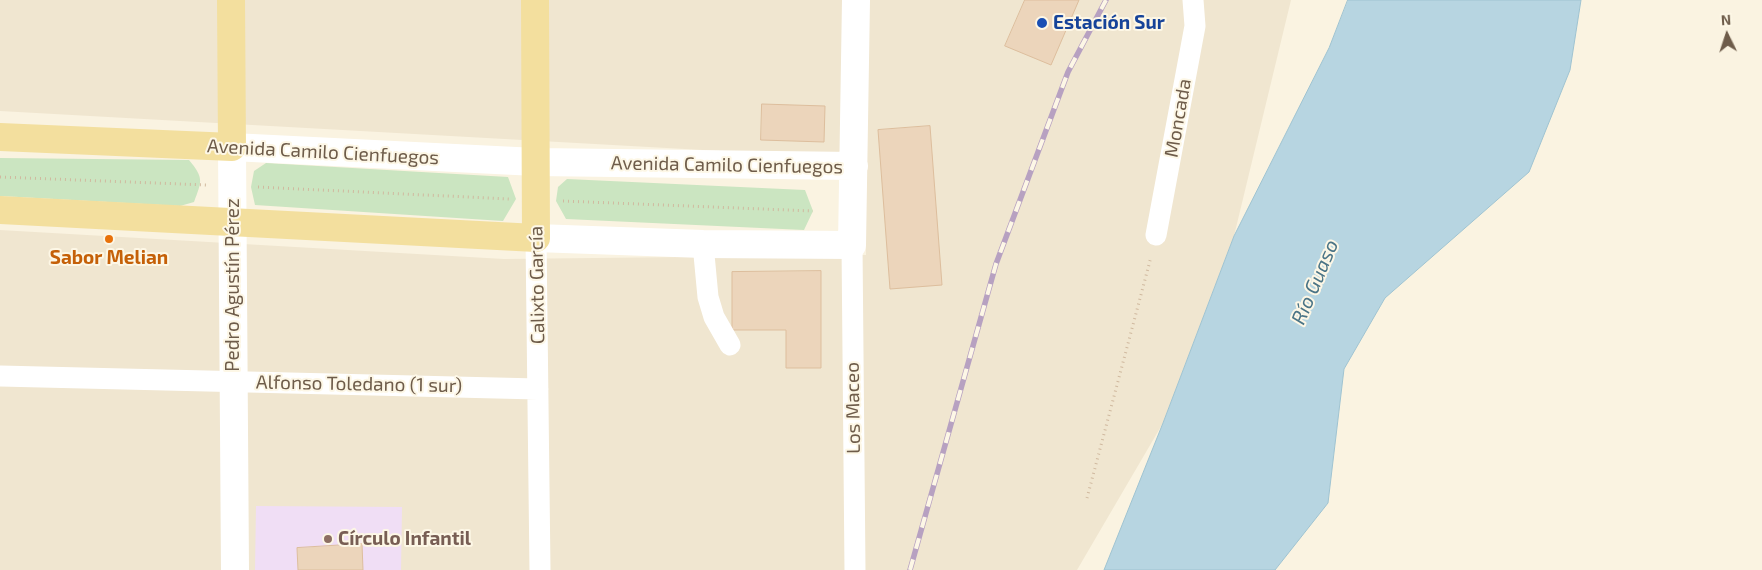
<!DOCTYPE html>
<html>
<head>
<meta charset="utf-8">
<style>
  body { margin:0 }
  #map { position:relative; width:1762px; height:570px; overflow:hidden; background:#faf3e1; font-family:"Exo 2",sans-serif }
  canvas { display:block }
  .north { position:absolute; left:1702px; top:10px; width:50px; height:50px; -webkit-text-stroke:4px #fdf7e6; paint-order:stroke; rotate:356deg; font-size:14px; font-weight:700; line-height:20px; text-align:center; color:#6e5c4a }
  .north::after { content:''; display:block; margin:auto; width:18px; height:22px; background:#6e5c4a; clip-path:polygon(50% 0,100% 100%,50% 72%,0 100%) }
</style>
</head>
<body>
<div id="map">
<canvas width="1762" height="570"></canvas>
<div class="north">N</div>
</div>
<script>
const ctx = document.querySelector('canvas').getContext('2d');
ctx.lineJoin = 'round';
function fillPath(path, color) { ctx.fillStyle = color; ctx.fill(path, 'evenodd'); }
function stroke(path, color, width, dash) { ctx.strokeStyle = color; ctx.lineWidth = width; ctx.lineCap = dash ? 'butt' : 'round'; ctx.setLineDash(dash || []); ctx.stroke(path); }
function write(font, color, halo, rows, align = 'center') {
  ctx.font = font + ' "Exo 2",sans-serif'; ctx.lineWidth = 4; ctx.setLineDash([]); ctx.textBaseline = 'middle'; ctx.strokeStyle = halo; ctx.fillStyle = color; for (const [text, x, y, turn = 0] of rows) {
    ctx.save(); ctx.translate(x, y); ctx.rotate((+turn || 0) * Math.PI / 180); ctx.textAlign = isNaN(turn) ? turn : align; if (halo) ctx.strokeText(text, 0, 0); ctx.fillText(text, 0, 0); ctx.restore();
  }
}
fillPath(new Path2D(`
  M 0,0 L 1291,0 L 1234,236 L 1163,423 L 1077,570 L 0,570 L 0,230 L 504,259 L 866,255 L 865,159 L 0,111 Z`), '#f0e6d0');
fillPath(new Path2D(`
  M 256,506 L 402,507 L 401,570 L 255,570 Z`), '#f0def5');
fillPath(new Path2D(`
  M 0,158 L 189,160 C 204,178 202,181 194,202 L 180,206 L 0,196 Z
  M 266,163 L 508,177 L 516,199 L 503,221 L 255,205 L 251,187 L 254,171 Z
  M 567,179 L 805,190 L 813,211 L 804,230 L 566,219 L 556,201 L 558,187 Z`), '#cbe5c1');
const water = new Path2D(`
  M 1348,0 L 1581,0 L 1570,70 L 1529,172 L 1385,298 L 1344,369 L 1328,503 L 1275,570 L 1104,570 L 1163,423 L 1234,236 L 1329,48 Z`);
fillPath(water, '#b7d5e1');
stroke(water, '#9fc3d1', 1);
const building = new Path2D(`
  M 1025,0 L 1079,0 L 1051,65 L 1005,46 Z
  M 762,104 L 825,106 L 824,142 L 761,140 Z
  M 930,126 L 942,285 L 890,289 L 878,130 Z
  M 821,271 L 821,368 L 786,368 L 786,330 L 732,330 L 732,272 Z
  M 362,544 L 363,570 L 298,570 L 297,548 Z`);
fillPath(building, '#ecd5bb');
stroke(building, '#ddbe9d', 1);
stroke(new Path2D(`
  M 0,177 L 207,185
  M 258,187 L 509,199
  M 563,201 L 813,211
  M 1087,498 L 1151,257`), '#d0b99f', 3, [1, 4]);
stroke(new Path2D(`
  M 1156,235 L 1195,26 L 1193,0
  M 536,238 L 540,570
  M 703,244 L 708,297 L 714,317 L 730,345
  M 852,245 L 855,570
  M 0,376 L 538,389`), '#fff', 21);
stroke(new Path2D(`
  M 536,238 L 703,244 L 852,245 L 856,0
  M 235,570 L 232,147 L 536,162 L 854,166`), '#fff', 28);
stroke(new Path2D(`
  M 0,137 L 232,147 L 231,0
  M 0,210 L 536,238 L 535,0`), '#f3df9e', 28);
const rail = new Path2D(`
  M 910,570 L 996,264 L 1068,72 L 1106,0`);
stroke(rail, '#b7a1c1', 5.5);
stroke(rail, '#fdf7e6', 4, [11]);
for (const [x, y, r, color] of [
  [1042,23,6,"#1a4fb4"],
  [109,239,5,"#e8710a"],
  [328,539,5,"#8d6e63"]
]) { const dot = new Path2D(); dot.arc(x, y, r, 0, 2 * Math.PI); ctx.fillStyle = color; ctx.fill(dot); stroke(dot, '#fdf7e6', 2); }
write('bold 19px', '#164399', '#fdf7e6', [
  ["Estación Sur",1053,23]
], 'left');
write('19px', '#6e5c4a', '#fdf7e6', [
  ["Moncada",1178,118,-80],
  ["Avenida Camilo Cienfuegos",323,152,3],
  ["Avenida Camilo Cienfuegos",727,165,1],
  ["Pedro Agustín Pérez",233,285,-90],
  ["Calixto García",537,285,-91],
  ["Alfonso Toledano (1 sur)",359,384,1],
  ["Los Maceo",853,408,-91]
]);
write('bold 19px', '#c56008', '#fdf7e6', [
  ["Sabor Melian",109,258]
]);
write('bold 19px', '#785e54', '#fdf7e6', [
  ["Círculo Infantil",338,539]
], 'left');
write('italic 20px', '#4a7486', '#fdf7e6', [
  ["Río Guaso",1315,282,-67]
]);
</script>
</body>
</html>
